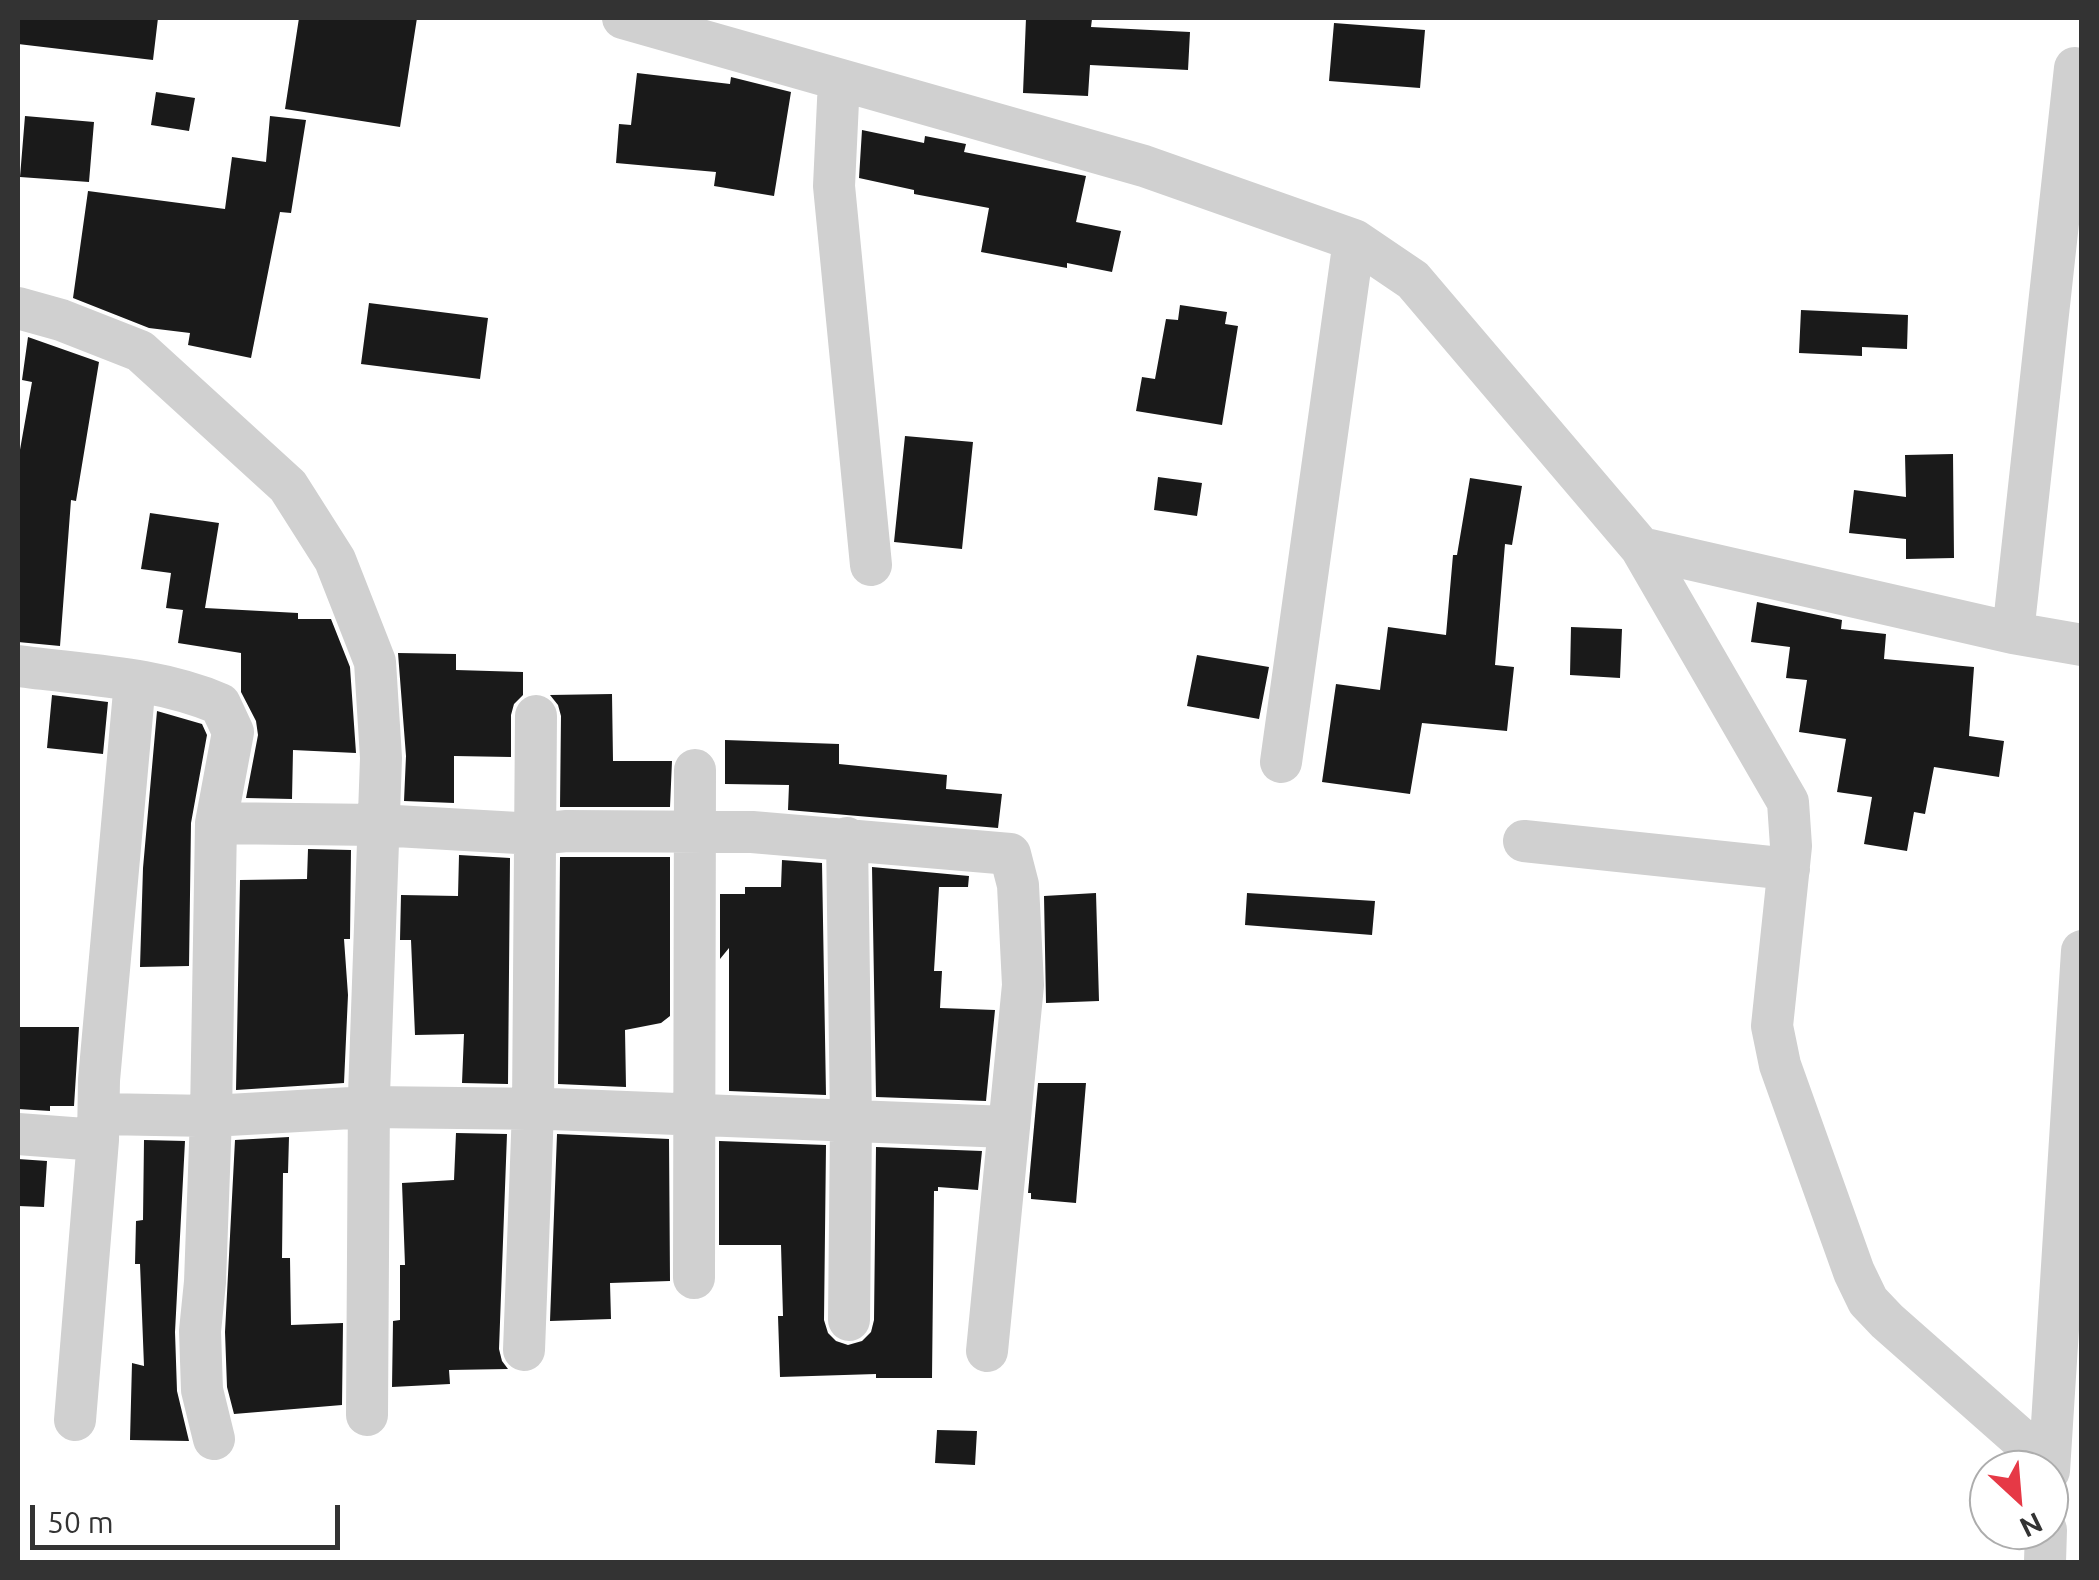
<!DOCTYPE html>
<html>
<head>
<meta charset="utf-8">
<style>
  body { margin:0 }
  #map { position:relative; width:2099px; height:1580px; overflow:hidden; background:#fff; font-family:Ubuntu,sans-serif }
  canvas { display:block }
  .frame { position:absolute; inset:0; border:20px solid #333; pointer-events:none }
  .north { position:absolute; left:1969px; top:1450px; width:100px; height:100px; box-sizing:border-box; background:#fff; border:2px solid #adadad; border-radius:50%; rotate:154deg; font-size:28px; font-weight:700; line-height:40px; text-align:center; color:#333 }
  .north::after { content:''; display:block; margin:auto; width:35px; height:45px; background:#e63946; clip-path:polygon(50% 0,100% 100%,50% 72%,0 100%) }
  .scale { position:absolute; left:30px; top:1505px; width:310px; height:45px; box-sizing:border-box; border:5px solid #333; border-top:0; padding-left:12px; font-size:30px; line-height:35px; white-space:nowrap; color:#333; -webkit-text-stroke:8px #fff; paint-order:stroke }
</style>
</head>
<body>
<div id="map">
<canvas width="2099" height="1580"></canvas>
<div class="frame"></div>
<div class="north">N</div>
<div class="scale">50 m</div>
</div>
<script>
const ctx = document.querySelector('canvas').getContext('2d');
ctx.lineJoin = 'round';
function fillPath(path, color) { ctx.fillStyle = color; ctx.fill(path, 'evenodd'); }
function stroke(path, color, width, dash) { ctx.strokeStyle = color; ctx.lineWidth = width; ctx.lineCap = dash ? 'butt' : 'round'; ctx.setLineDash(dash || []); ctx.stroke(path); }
fillPath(new Path2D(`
  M 18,18 L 158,18 L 153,60 L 18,44 Z
  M 299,18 L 417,18 L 400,127 L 285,109 Z
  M 1026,18 L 1092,19 L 1091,27 L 1190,32 L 1188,70 L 1090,65 L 1088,96 L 1023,93 Z
  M 1334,23 L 1425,30 L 1420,88 L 1329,81 Z
  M 637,73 L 730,84 L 731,77 L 791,92 L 774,196 L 714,186 L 716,172 L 616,163 L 619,124 L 631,125 Z
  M 156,92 L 195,98 L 189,131 L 151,125 Z
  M 25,116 L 94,122 L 89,182 L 20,177 Z
  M 270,116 L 306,120 L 291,213 L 280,212 L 251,358 L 188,345 L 190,333 L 149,328 L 73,298 L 88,191 L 225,209 L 232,157 L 266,162 Z
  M 862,130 L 924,143 L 925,136 L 966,144 L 964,152 L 1086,176 L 1076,222 L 1121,231 L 1112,272 L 1067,263 L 1067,268 L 981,252 L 989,208 L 914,194 L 914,190 L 859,178 Z
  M 369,303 L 488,318 L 480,379 L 361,364 Z
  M 1180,305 L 1227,312 L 1225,324 L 1238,326 L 1222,425 L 1136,411 L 1142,377 L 1155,379 L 1166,319 L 1178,320 Z
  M 1801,310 L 1908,315 L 1907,349 L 1862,347 L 1862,356 L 1799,353 Z
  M 28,337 L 99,362 L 76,501 L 71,500 L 60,646 L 18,642 L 18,461 L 32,382 L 22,380 Z
  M 905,436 L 973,442 L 962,549 L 894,542 Z
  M 1953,454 L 1954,558 L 1906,559 L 1906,539 L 1849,533 L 1854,490 L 1906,497 L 1905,455 Z
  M 1158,477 L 1202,483 L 1197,516 L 1154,510 Z
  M 1470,478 L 1522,486 L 1512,545 L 1505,544 L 1495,665 L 1514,667 L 1507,731 L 1422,723 L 1410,794 L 1322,782 L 1336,684 L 1380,690 L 1388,627 L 1446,635 L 1453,555 L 1457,555 Z
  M 150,513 L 219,523 L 205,608 L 298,613 L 298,619 L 331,619 L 350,667 L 356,753 L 293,750 L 292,799 L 246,798 L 258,735 L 256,721 L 241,692 L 241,653 L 178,643 L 183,610 L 166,608 L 171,573 L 141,569 Z
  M 1757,602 L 1842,620 L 1841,629 L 1886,634 L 1884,659 L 1974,667 L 1969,736 L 2004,741 L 1999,777 L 1934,767 L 1925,814 L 1914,812 L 1907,851 L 1864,844 L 1872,797 L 1837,792 L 1846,739 L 1799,732 L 1807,680 L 1786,678 L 1790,647 L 1751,642 Z
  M 1571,627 L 1622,629 L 1620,678 L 1570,675 Z
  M 398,653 L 456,654 L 456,670 L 523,672 L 523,695 L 514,704 L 511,715 L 511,757 L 454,756 L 454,803 L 404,801 L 406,756 Z
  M 1197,655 L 1269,667 L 1259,719 L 1187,706 Z
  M 612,694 L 613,761 L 672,761 L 670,807 L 560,807 L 561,716 L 558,705 L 550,695 Z
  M 52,695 L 108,702 L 103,754 L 47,748 Z
  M 157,711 L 202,724 L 207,735 L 191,823 L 189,966 L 140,967 L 143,868 Z
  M 725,740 L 839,744 L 839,764 L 947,775 L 946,789 L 1002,794 L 998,828 L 788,810 L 789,785 L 725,784 Z
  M 308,849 L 351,850 L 350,939 L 344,939 L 348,995 L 344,1083 L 236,1090 L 240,880 L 307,879 Z
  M 459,855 L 510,858 L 508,1084 L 462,1083 L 464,1034 L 415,1035 L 411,940 L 400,940 L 401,895 L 458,896 Z
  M 560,857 L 670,857 L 670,1016 L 661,1023 L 625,1030 L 626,1087 L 558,1084 Z
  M 782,860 L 822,863 L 826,1095 L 729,1091 L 729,948 L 720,959 L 720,894 L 745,894 L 745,887 L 781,887 Z
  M 872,867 L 969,876 L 968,887 L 939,887 L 934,971 L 942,971 L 940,1008 L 995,1010 L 986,1101 L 876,1097 Z
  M 1096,893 L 1099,1001 L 1046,1003 L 1044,896 Z
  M 1247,893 L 1375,901 L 1372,935 L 1245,925 Z
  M 18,1027 L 79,1027 L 74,1106 L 50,1106 L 50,1111 L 18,1109 Z
  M 1038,1083 L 1086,1083 L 1076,1203 L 1031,1199 L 1031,1193 L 1028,1193 Z
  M 456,1133 L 507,1134 L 499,1349 L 502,1361 L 508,1369 L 449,1370 L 450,1384 L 392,1387 L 393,1321 L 400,1320 L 400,1265 L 405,1265 L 402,1183 L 454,1180 Z
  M 557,1134 L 669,1139 L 670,1281 L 610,1283 L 611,1319 L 550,1321 Z
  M 289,1137 L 288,1173 L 283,1173 L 282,1258 L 290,1258 L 291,1325 L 343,1323 L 342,1405 L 234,1414 L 227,1387 L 225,1332 L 235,1140 Z
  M 144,1140 L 185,1141 L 175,1332 L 177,1391 L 189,1441 L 130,1440 L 132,1363 L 144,1366 L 140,1264 L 135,1264 L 136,1221 L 143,1220 Z
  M 719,1141 L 826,1145 L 824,1320 L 828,1333 L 836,1341 L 848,1345 L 862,1341 L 871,1332 L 874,1320 L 876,1147 L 982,1151 L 978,1190 L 938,1187 L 938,1191 L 934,1191 L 932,1378 L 876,1378 L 876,1374 L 780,1377 L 778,1316 L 783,1316 L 781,1245 L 719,1245 Z
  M 18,1159 L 47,1161 L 44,1207 L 18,1206 Z
  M 937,1430 L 977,1431 L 975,1465 L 935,1463 Z`), '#1a1a1a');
stroke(new Path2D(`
  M 623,18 L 1144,166 L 1354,240 L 1413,280 L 1641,548 L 2013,633 L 2082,645
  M 839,80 L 834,186 L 871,565
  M 18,308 L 61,320 L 140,351 L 288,486 L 335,560 L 375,662 L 381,758 L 369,1095 L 367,1415
  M 1641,548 L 1788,802 L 1791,846 L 1772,1026 L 1780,1065 L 1854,1272 L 1868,1301 L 1887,1321 L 2049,1464
  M 2013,633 L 2075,68
  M 18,666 C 85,675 157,677 220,704 L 233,732 L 216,823 L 378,825 L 535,834 L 567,831 L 752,832 L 1010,854 L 1018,885 L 1023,985 L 987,1351
  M 1281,762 L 1354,240
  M 847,838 L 851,1122 L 849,1320
  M 1524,841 L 1789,869
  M 100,1114 L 211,1116 L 369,1107 L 550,1109 L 1007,1127
  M 18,1134 L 98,1140
  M 694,1278 L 695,770
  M 524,1350 L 533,1109 L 536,716
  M 75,1420 L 98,1140 L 99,1080 L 135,681
  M 214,1439 L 202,1390 L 200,1331 L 205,1282 L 211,1116 L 216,823
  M 2049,1471 L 2082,951
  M 2045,1562 L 2046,1530`), '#d0d0d0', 42);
</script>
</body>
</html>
